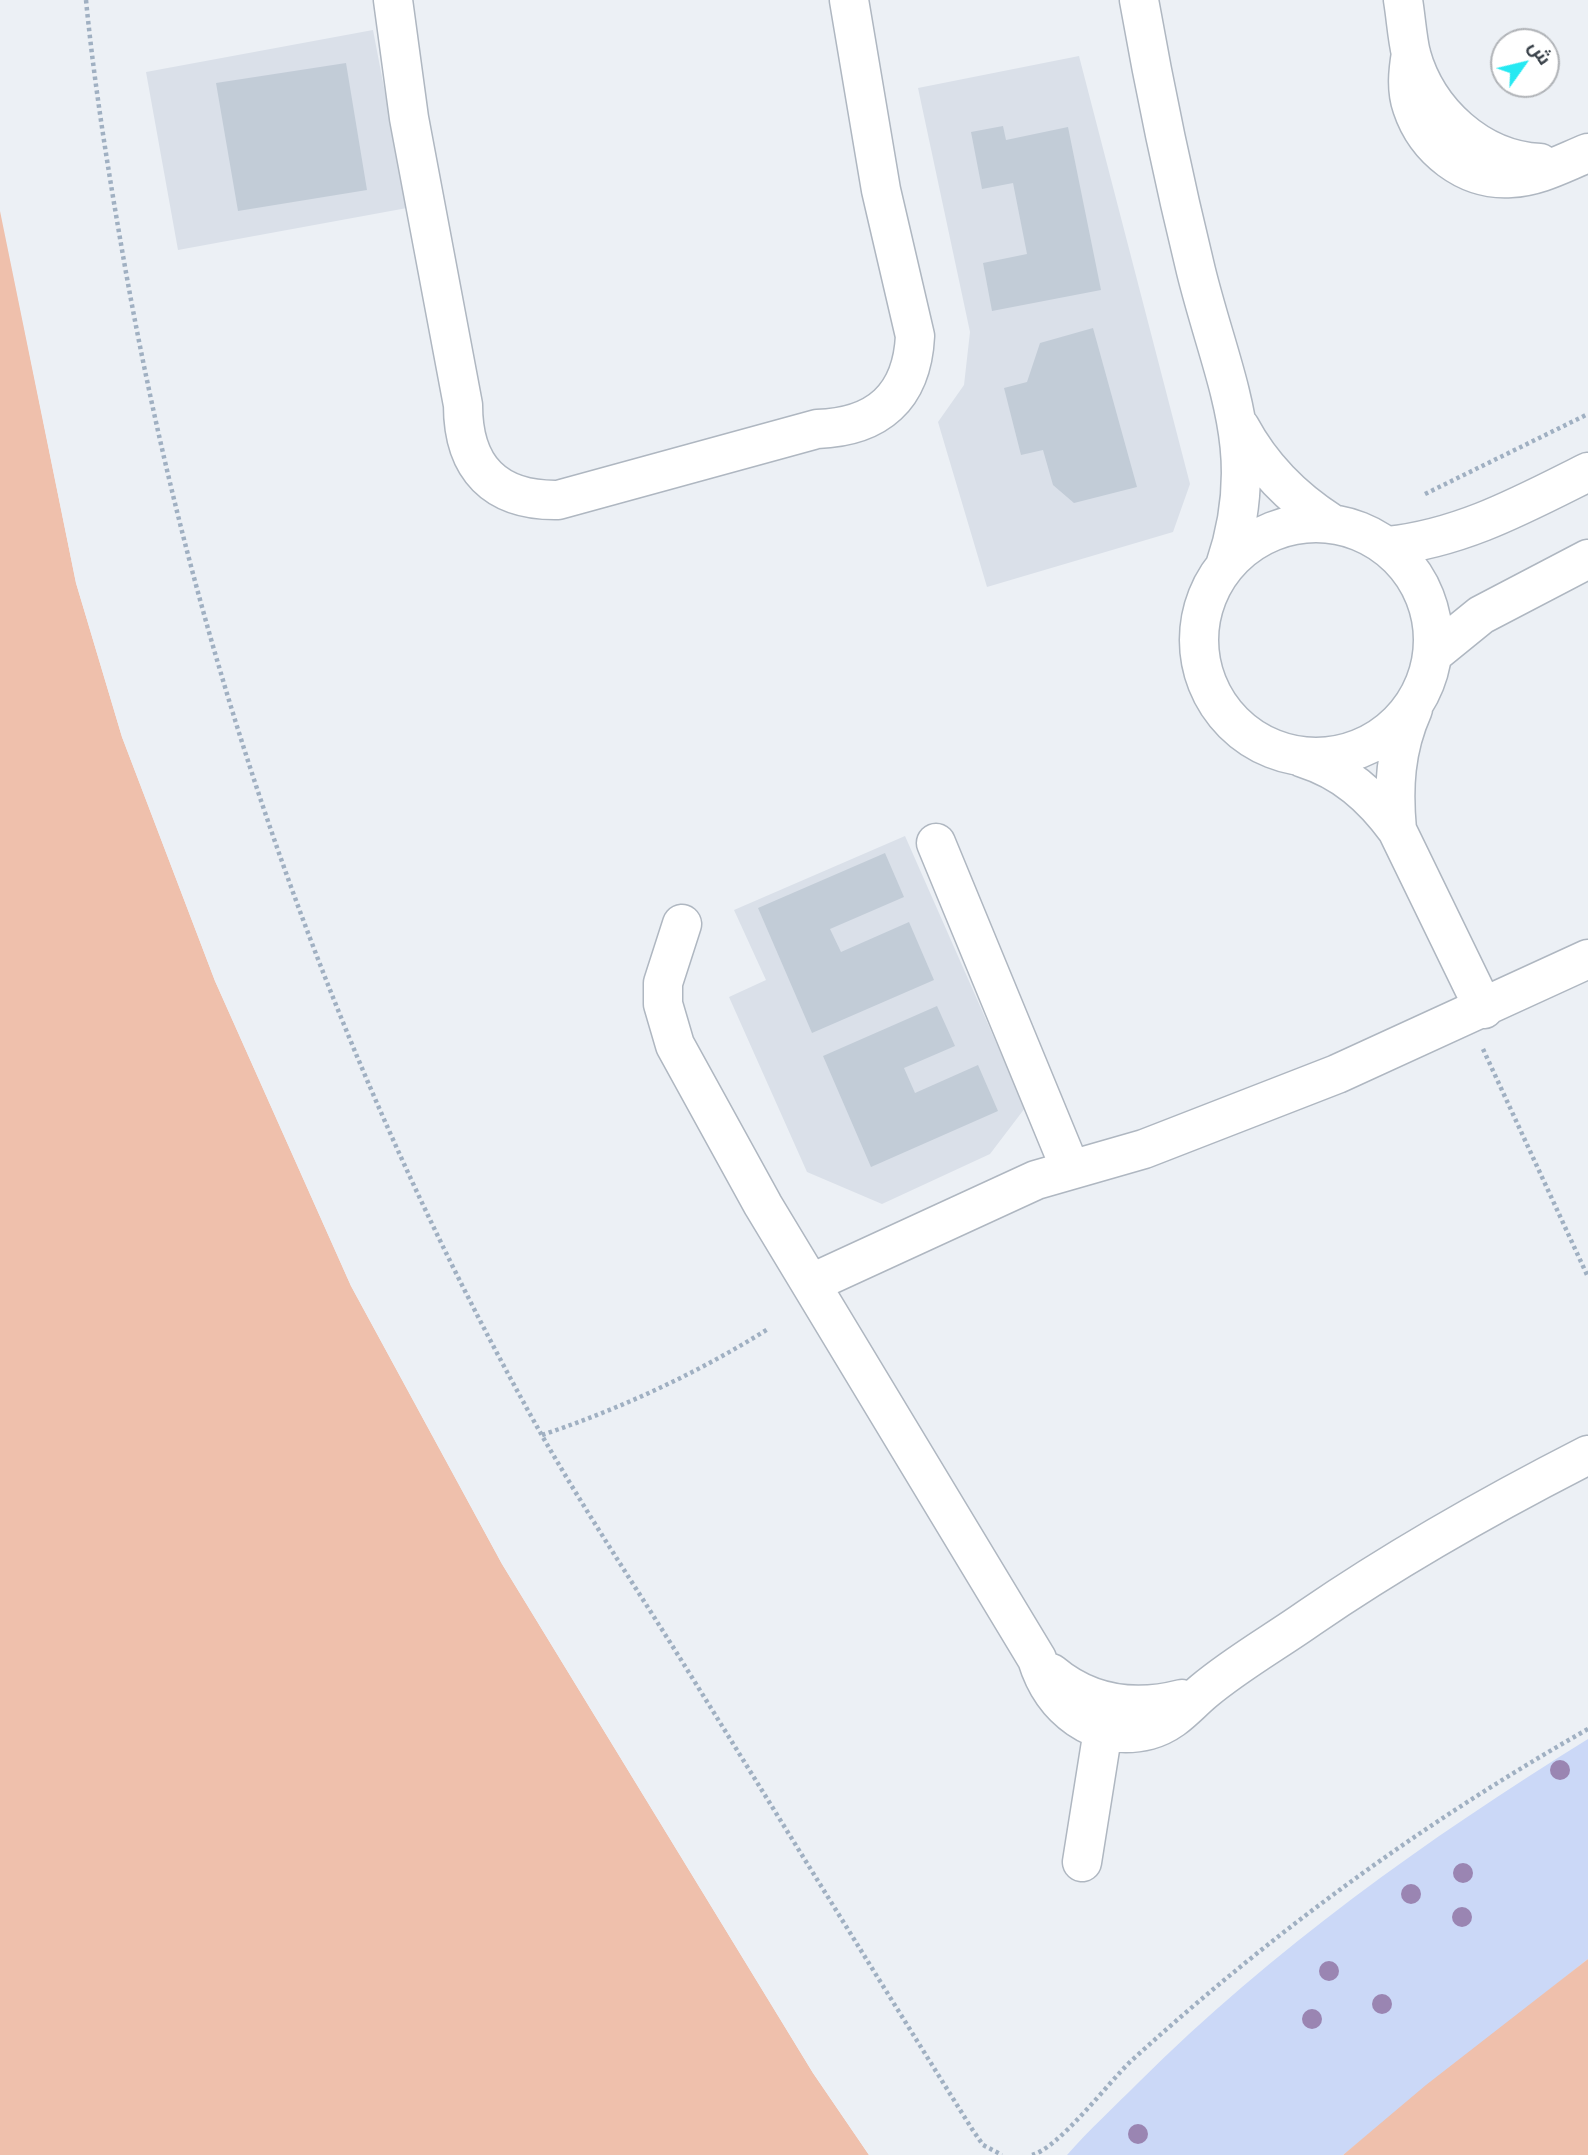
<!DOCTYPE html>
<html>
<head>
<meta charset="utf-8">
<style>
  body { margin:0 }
  #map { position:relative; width:1588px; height:2155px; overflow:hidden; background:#ecf0f5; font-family:"Exo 2",Cairo,sans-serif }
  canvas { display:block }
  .north { position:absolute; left:1490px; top:28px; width:70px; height:70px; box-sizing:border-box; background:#fff; border:2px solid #b0b3b7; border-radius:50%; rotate:56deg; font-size:19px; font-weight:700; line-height:28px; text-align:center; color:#3a424a }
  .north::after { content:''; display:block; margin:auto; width:24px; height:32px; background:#26e9f2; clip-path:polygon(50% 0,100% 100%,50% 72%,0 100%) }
</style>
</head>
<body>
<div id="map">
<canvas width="1588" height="2155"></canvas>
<div class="north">ش</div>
</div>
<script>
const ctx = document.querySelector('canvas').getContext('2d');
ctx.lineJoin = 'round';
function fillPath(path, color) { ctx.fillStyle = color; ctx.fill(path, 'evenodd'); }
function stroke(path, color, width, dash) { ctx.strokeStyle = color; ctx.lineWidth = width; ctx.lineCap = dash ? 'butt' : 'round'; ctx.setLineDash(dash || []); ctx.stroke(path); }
fillPath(new Path2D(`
  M 373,30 L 407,208 L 178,250 L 146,72 Z
  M 1079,56 L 1190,484 L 1173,532 L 987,587 L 938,422 L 964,385 L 970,332 L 918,88 Z
  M 905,836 L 1025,1108 L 990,1154 L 882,1204 L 807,1172 L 729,997 L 766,980 L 734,910 Z`), '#dae0e9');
fillPath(new Path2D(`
  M 1588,1739 L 1588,1959 L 1343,2155 L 1067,2155 C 1089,2130 1114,2107 1138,2083 C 1274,1948 1425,1840 1588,1739 Z`), '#cbd8f7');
fillPath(new Path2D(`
  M 0,211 L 76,583 L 122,737 L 215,981 L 351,1286 L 502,1564 L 813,2073 L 869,2155 L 0,2155 Z
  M 1588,1959 L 1588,2155 L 1343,2155 L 1426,2085 Z`), '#efc0ac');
fillPath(new Path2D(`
  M 0,207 L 3,210 L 80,582 L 126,735 L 219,979 L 354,1285 L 505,1563 L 816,2071 L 873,2155 L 869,2155 L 813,2073 L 502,1564 L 351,1286 L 215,981 L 122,737 L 76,583 Z`), '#ecf0f5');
fillPath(new Path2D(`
  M 346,63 L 367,190 L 238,211 L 216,83 Z
  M 1003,126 L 1006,140 L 1068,127 L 1101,290 L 992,311 L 983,263 L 1027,254 L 1013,183 L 982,189 L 971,132 Z
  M 1093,328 L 1137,487 L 1074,503 L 1053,485 L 1043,450 L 1021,455 L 1004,388 L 1027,382 L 1040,343 Z
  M 885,853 L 904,897 L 830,929 L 841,952 L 909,922 L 934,980 L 812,1033 L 758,908 Z
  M 937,1006 L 955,1046 L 904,1068 L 915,1093 L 978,1065 L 998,1111 L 871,1167 L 823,1056 Z`), '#c2ccd7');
const minor = new Path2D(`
  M 393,0 L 409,118 L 463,405 C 463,468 495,501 558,500 L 817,429 C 878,427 912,397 915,336 L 881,190 L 849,0
  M 1139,0 C 1155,91 1174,181 1196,271 C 1223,380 1264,452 1225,566
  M 1403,0 C 1406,18 1407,37 1411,54 C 1427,112 1479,160 1540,163
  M 1411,53 C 1408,71 1406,90 1412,107 C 1426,149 1466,181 1511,178 C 1538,177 1563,163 1588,153
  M 1240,427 C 1262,468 1292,498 1331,523
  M1199 640a117 117 0 1 1 234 0a117 117 0 1 1-234 0Z
  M 1388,546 C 1462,538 1522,505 1588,472
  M 1433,654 L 1481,615 L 1588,559
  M 1303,758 C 1344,771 1372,796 1397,830 L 1484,1009
  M 1397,830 C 1393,788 1395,749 1413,709
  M 936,843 L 1070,1168
  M 682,924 L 663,983 L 663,1004 L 675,1045 L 763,1205 L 1037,1659 C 1052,1708 1095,1744 1149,1730 C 1174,1723 1186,1706 1204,1691 C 1236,1664 1275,1642 1309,1618 C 1398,1557 1492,1504 1588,1455
  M 812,1283 L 1036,1180 L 1144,1149 L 1337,1074 L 1588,959
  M 1051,1673 C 1089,1705 1135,1711 1182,1699
  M 1082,1862 L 1103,1730`);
stroke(minor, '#afb7c1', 41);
stroke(new Path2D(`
  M 86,0 C 94,82 107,163 121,244 C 192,658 334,1065 540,1432 C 586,1513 639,1592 688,1671 C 783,1824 877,1977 972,2129 L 983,2145 L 1002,2155
  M 1425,494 L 1588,414
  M 1483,1049 L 1588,1277
  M 542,1435 C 622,1408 696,1374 768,1329
  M 1032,2155 C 1059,2148 1108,2083 1131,2061 C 1273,1932 1421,1824 1588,1729`), '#a0b0c2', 4.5, [3.5, 3.5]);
stroke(minor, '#fff', 38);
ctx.fillStyle = '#9a85b2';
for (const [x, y] of [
  [1560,1770],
  [1463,1873],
  [1411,1894],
  [1462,1917],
  [1329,1971],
  [1382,2004],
  [1312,2019],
  [1138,2134]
]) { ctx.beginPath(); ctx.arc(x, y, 10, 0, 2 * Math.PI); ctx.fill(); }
</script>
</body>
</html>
